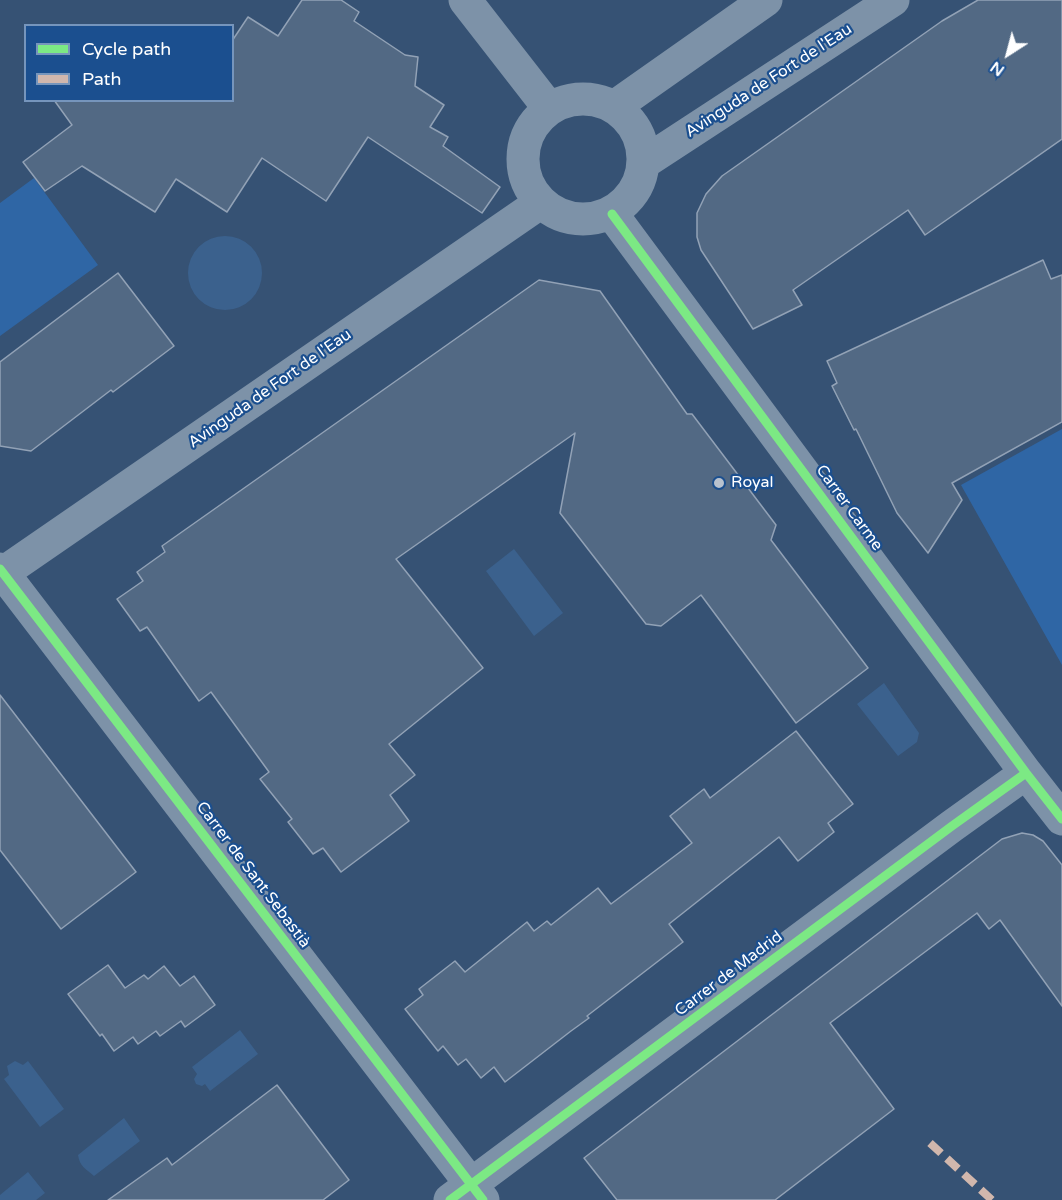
<!DOCTYPE html>
<html>
<head>
<meta charset="utf-8">
<style>
  body { margin:0 }
  #map { position:relative; width:1062px; height:1200px; overflow:hidden; background:#365274; font-family:"Varela Round",sans-serif }
  canvas { display:block }
  .legend { position:absolute; left:24px; top:24px; width:210px; height:78px; box-sizing:border-box; background:#1b4f8f; border:2px solid #7695bc; margin:0; padding:8px 10px; list-style:none; font-size:18px; color:#fff }
  .legend li { display:flex; align-items:center; gap:12px; height:30px }
  .legend b { width:30px; border:2px solid #7695bc }
  .north { position:absolute; left:978px; top:24px; width:60px; height:60px; -webkit-text-stroke:4px #1b4f8f; paint-order:stroke; rotate:216deg; font-size:16px; font-weight:700; line-height:24px; text-align:center; color:#fff }
  .north::after { content:''; display:block; margin:auto; width:21px; height:27px; background:#fff; clip-path:polygon(50% 0,100% 100%,50% 72%,0 100%) }
</style>
</head>
<body>
<div id="map">
<canvas width="1062" height="1200"></canvas>
<ul class="legend">
<li><b style="height:8px;background:#7ce984"></b>Cycle path</li>
<li><b style="height:8px;background:#d1b7ad"></b>Path</li>
</ul>
<div class="north">N</div>
</div>
<script>
const ctx = document.querySelector('canvas').getContext('2d');
ctx.lineJoin = 'round';
function fillPath(path, color) { ctx.fillStyle = color; ctx.fill(path, 'evenodd'); }
function stroke(path, color, width, dash) { ctx.strokeStyle = color; ctx.lineWidth = width; ctx.lineCap = dash ? 'butt' : 'round'; ctx.setLineDash(dash || []); ctx.stroke(path); }
function write(font, color, halo, rows, align = 'center') {
  ctx.font = font + ' "Varela Round",sans-serif'; ctx.lineWidth = 4.5; ctx.setLineDash([]); ctx.textBaseline = 'middle'; ctx.strokeStyle = halo; ctx.fillStyle = color; for (const [text, x, y, turn = 0] of rows) {
    ctx.save(); ctx.translate(x, y); ctx.rotate((+turn || 0) * Math.PI / 180); ctx.textAlign = isNaN(turn) ? turn : align; if (halo) ctx.strokeText(text, 0, 0); ctx.fillText(text, 0, 0); ctx.restore();
  }
}
fillPath(new Path2D(`
  M 34,178 L 98,265 L 0,336 L 0,203 Z
  M 1062,429 L 1062,665 L 961,485 Z`), '#2f66a5');
fillPath(new Path2D(`
  M188 273a37 37 0 1 1 74 0a37 37 0 1 1-74 0Z
  M 514,549 L 563,613 L 534,636 L 486,571 Z
  M 884,683 L 919,733 L 917,742 L 898,756 L 857,704 Z
  M 240,1030 L 258,1054 L 210,1091 L 205,1084 L 202,1086 L 196,1084 L 194,1079 L 197,1074 L 192,1067 Z
  M 15,1061 L 23,1065 L 28,1061 L 64,1109 L 40,1127 L 4,1079 L 9,1075 L 7,1066 Z
  M 124,1118 L 140,1141 L 94,1176 C 85,1168 80,1167 78,1155 Z
  M 28,1172 L 45,1193 L 36,1200 L 0,1200 L 0,1195 Z`), '#3b618d');
const building = new Path2D(`
  M 302,0 L 341,0 L 359,12 L 354,21 L 405,55 L 418,57 L 415,86 L 444,105 L 430,127 L 448,137 L 443,146 L 500,187 L 482,213 L 368,137 L 326,201 L 262,158 L 227,212 L 176,179 L 155,212 L 82,166 L 45,191 L 23,162 L 72,125 L 54,100 L 232,100 L 232,41 L 248,17 L 278,36 Z
  M 978,0 L 1062,0 L 1062,139 L 925,235 L 908,210 L 793,290 L 802,305 L 753,329 L 701,250 L 697,237 L 697,213 L 706,194 L 722,176 L 942,21 Z
  M 1043,260 L 1051,279 L 1062,275 L 1062,422 L 952,483 L 962,500 L 928,553 L 897,513 L 856,429 L 854,430 L 832,386 L 837,383 L 827,361 Z
  M 118,273 L 174,346 L 113,392 L 111,390 L 31,451 L 0,446 L 0,362 Z
  M 539,280 L 600,291 L 687,414 L 692,414 L 776,525 L 771,540 L 868,668 L 796,723 L 701,595 L 661,626 L 646,624 L 560,513 L 575,433 L 396,559 L 483,668 L 389,744 L 415,775 L 390,795 L 409,821 L 341,872 L 323,848 L 313,854 L 288,822 L 292,819 L 260,779 L 269,772 L 211,692 L 199,701 L 147,627 L 140,631 L 117,599 L 143,581 L 137,572 L 165,552 L 162,546 Z
  M 0,695 L 136,872 L 61,929 L 0,850 Z
  M 796,731 L 853,804 L 828,823 L 834,832 L 798,861 L 779,837 L 669,924 L 683,942 L 587,1016 L 589,1018 L 571,1031 L 505,1082 L 494,1067 L 481,1078 L 466,1059 L 458,1065 L 443,1046 L 438,1051 L 405,1009 L 423,995 L 419,989 L 455,961 L 465,972 L 527,922 L 534,931 L 547,921 L 551,925 L 598,888 L 611,904 L 692,843 L 670,816 L 704,789 L 710,798 Z
  M 1022,833 L 1033,835 L 1043,841 L 1062,865 L 1062,1006 L 1000,920 L 989,929 L 977,913 L 830,1023 L 894,1109 L 775,1200 L 617,1200 L 584,1158 L 1002,839 Z
  M 108,965 L 125,988 L 144,975 L 148,979 L 164,966 L 180,986 L 194,976 L 215,1005 L 185,1027 L 181,1021 L 160,1036 L 156,1031 L 138,1044 L 133,1037 L 114,1051 L 102,1034 L 100,1036 L 68,994 Z
  M 277,1085 L 349,1180 L 323,1200 L 108,1200 L 167,1158 L 172,1165 Z`);
fillPath(building, '#526984');
stroke(building, '#92a2b6', 1.5);
stroke(new Path2D(`
  M 465,0 L 549,108
  M523 159a60 60 0 1 1 120 0a60 60 0 1 1-120 0Z
  M 614,107 L 766,0
  M 645,162 L 893,0
  M 612,214 L 1026,773 L 1062,819
  M 0,569 L 483,1200
  M 0,575 L 540,203
  M 450,1200 L 952,826 L 1026,773`), '#7d92a8', 33);
stroke(new Path2D(`
  M 930,1143 L 992,1200`), '#d1b7ad', 8, [15, 8]);
stroke(new Path2D(`
  M 612,214 L 1026,773 L 1062,819
  M 0,569 L 483,1200
  M 450,1200 L 952,826 L 1026,773`), '#7ce984', 9);
for (const [x, y, r, color] of [
  [719,483,6,"#b9c2ce"]
]) { const dot = new Path2D(); dot.arc(x, y, r, 0, 2 * Math.PI); ctx.fillStyle = color; ctx.fill(dot); stroke(dot, '#1b4f8f', 2); }
write('16px', '#fff', '#1b4f8f', [
  ["Avinguda de Fort de l'Eau",769,81,-33],
  ["Avinguda de Fort de l'Eau",270,389,-35],
  ["Carrer Carme",849,508,54],
  ["Carrer de Sant Sebastià",253,875,53],
  ["Carrer de Madrid",729,974,-37]
]);
write('16px', '#fff', '#1b4f8f', [
  ["Royal",731,483]
], 'left');
</script>
</body>
</html>
